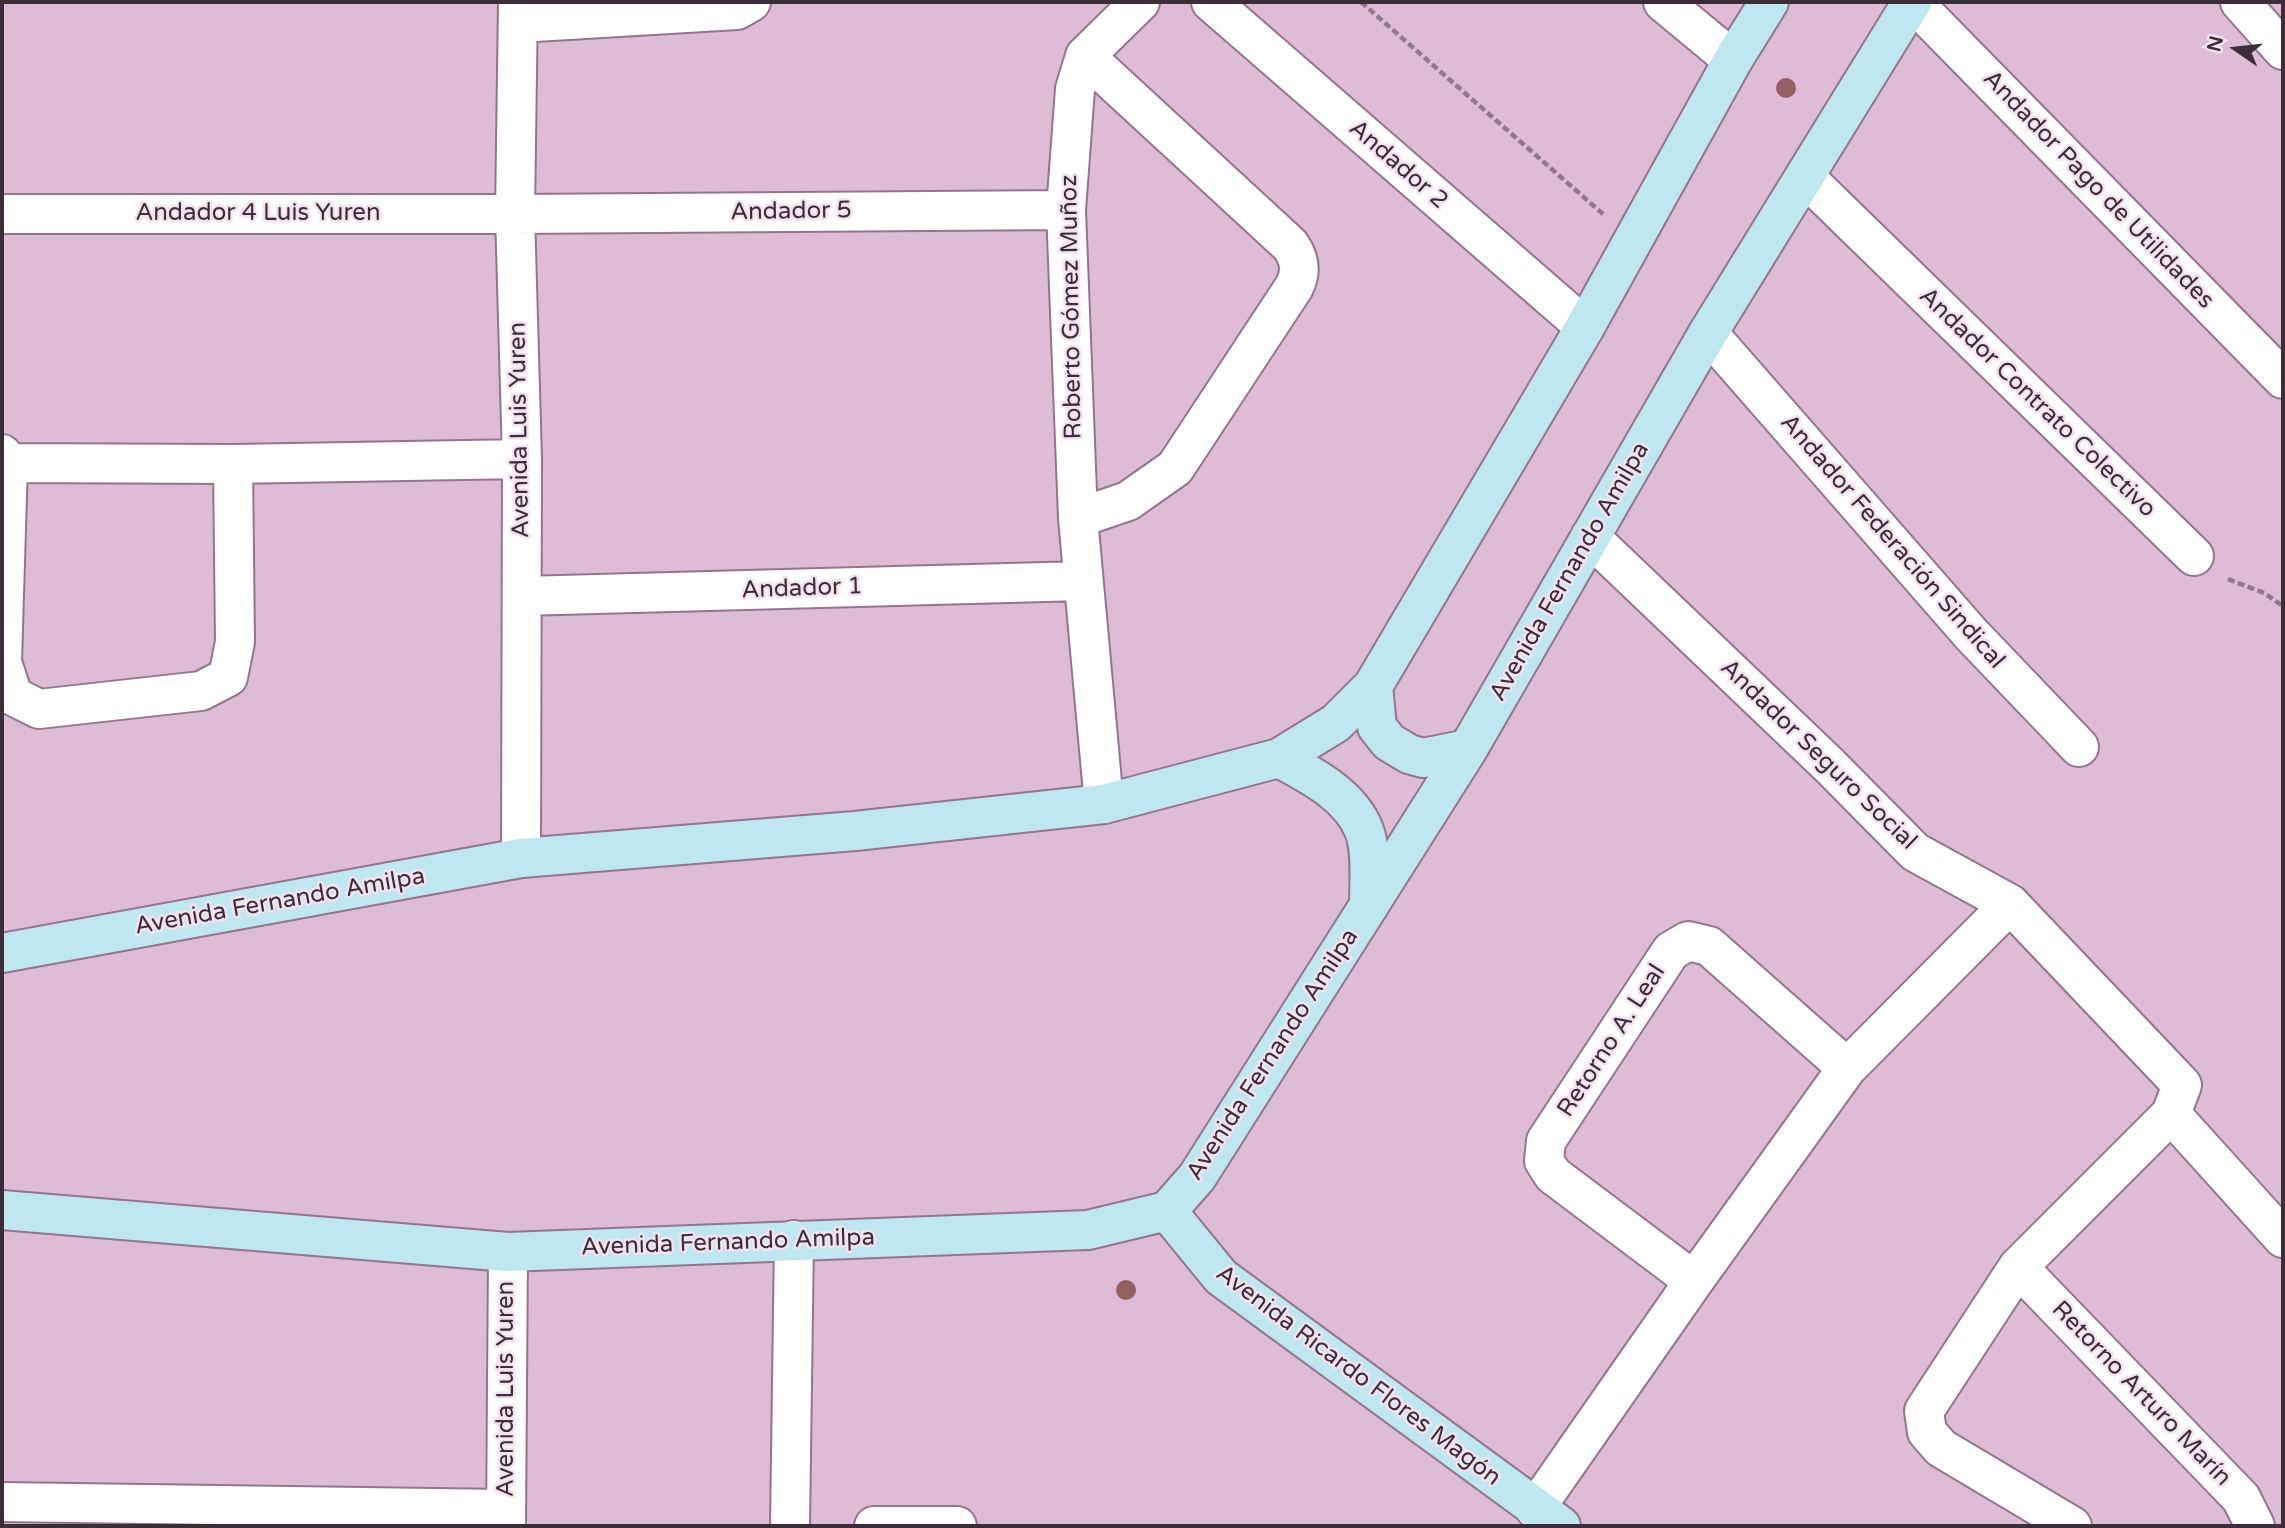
<!DOCTYPE html>
<html>
<head>
<meta charset="utf-8">
<style>
  body { margin:0 }
  #map { position:relative; width:2285px; height:1528px; overflow:hidden; background:#debcd6; font-family:"Varela Round",sans-serif }
  canvas { display:block }
  .frame { position:absolute; inset:0; border:4px solid #3c2e39; pointer-events:none }
  .north { position:absolute; left:2201px; top:14px; width:70px; height:70px; -webkit-text-stroke:5px #f4e2f0; paint-order:stroke; rotate:284deg; font-size:19px; font-weight:700; line-height:28px; text-align:center; color:#3c2e39 }
  .north::after { content:''; display:block; margin:auto; width:24px; height:32px; background:#3c2e39; clip-path:polygon(50% 0,100% 100%,50% 72%,0 100%) }
</style>
</head>
<body>
<div id="map">
<canvas width="2285" height="1528"></canvas>
<div class="frame"></div>
<div class="north">N</div>
</div>
<script>
const ctx = document.querySelector('canvas').getContext('2d');
ctx.lineJoin = 'round';
function stroke(path, color, width, dash) { ctx.strokeStyle = color; ctx.lineWidth = width; ctx.lineCap = dash ? 'butt' : 'round'; ctx.setLineDash(dash || []); ctx.stroke(path); }
function write(font, color, halo, rows, align = 'center') {
  ctx.font = font + ' "Varela Round",sans-serif'; ctx.lineWidth = 5; ctx.setLineDash([]); ctx.textBaseline = 'middle'; ctx.strokeStyle = halo; ctx.fillStyle = color; for (const [text, x, y, turn = 0] of rows) {
    ctx.save(); ctx.translate(x, y); ctx.rotate((+turn || 0) * Math.PI / 180); ctx.textAlign = isNaN(turn) ? turn : align; if (halo) ctx.strokeText(text, 0, 0); ctx.fillText(text, 0, 0); ctx.restore();
  }
}
const street = new Path2D(`
  M 518,2 L 515,214 L 522,459 L 521,858
  M 1211,2 L 1585,327
  M 1663,2 L 1733,60
  M 1913,2 L 2283,379
  M 2240,2 L 2283,50
  M 518,23 L 737,10 L 751,2
  M 1806,178 L 2194,556
  M 2,214 L 515,214 L 1066,210
  M 1708,333 L 1971,634 L 2079,747
  M 2,454 L 8,463 L 2,662 L 13,696 L 39,709 L 201,691 L 228,677 L 235,642 L 233,464
  M 8,463 L 233,464 L 522,459
  M 1078,518 L 1128,501 L 1175,468 L 1294,287 C 1302,271 1300,259 1290,245 L 1085,56
  M 1590,537 L 1830,766 L 1915,852 L 2010,904 L 2182,1085 L 2171,1114 L 2018,1267 L 1924,1411 L 1927,1432 L 1941,1448 L 2072,1526
  M 522,596 L 1083,581
  M 1104,804 L 1078,518 L 1066,210 L 1075,89 L 1085,56 L 1140,2
  M 2171,1114 L 2283,1238
  M 2018,1267 L 2241,1498 L 2255,1526
  M 1694,1281 L 1553,1175 L 1544,1161 L 1546,1141 L 1671,951 L 1688,941 L 1709,946 L 1847,1068
  M 2,1502 L 506,1509
  M 1535,1509 L 1694,1281 L 1847,1068 L 2010,904
  M 506,1526 L 508,1252
  M 790,1526 L 794,1240
  M 874,1526 L 957,1526`);
const secondary = new Path2D(`
  M 1373,686 L 1377,727 L 1389,742 L 1409,754 L 1423,758 L 1468,749
  M 1279,758 C 1311,775 1350,795 1364,830 C 1372,850 1369,884 1369,906
  M 2,953 L 521,858 L 855,831 L 1104,804 L 1279,758 L 1336,723 L 1373,686 L 1585,327 L 1733,60 L 1769,2
  M 2,1210 L 508,1252 L 1088,1230 L 1167,1211 L 1197,1177 L 1468,749 L 1708,333 L 1912,2
  M 1167,1211 L 1221,1277 L 1561,1526`);
stroke(street, '#94758d', 42);
stroke(secondary, '#94758d', 42);
stroke(new Path2D(`
  M 1361,2 L 1603,214
  M 2228,579 L 2264,593 L 2283,606`), '#91798c', 4.5, [7, 3.5]);
stroke(street, '#fff', 38);
stroke(secondary, '#bfe7ef', 38);
ctx.fillStyle = '#946063';
for (const [x, y] of [
  [1786,88],
  [1126,1290]
]) { ctx.beginPath(); ctx.arc(x, y, 10, 0, 2 * Math.PI); ctx.fill(); }
write('24px', '#3c2e39', '#f4e2f0', [
  ["Andador 2",1398,165,41],
  ["Andador Pago de Utilidades",2098,190,46],
  ["Andador 5",791,212,-1],
  ["Andador 4 Luis Yuren",258,214],
  ["Roberto Gómez Muñoz",1072,307,-91],
  ["Andador Contrato Colectivo",2037,403,44],
  ["Avenida Luis Yuren",520,430,-91],
  ["Andador Federación Sindical",1892,542,49],
  ["Avenida Fernando Amilpa",1570,572,-60],
  ["Andador 1",802,589,-2],
  ["Andador Seguro Social",1818,755,44],
  ["Avenida Fernando Amilpa",280,902,-10],
  ["Retorno A. Leal",1612,1041,-57],
  ["Avenida Fernando Amilpa",1273,1055,-57],
  ["Avenida Fernando Amilpa",728,1243,-2],
  ["Avenida Ricardo Flores Magón",1358,1376,37],
  ["Avenida Luis Yuren",507,1389,-90],
  ["Retorno Arturo Marín",2141,1394,46]
]);
</script>
</body>
</html>
